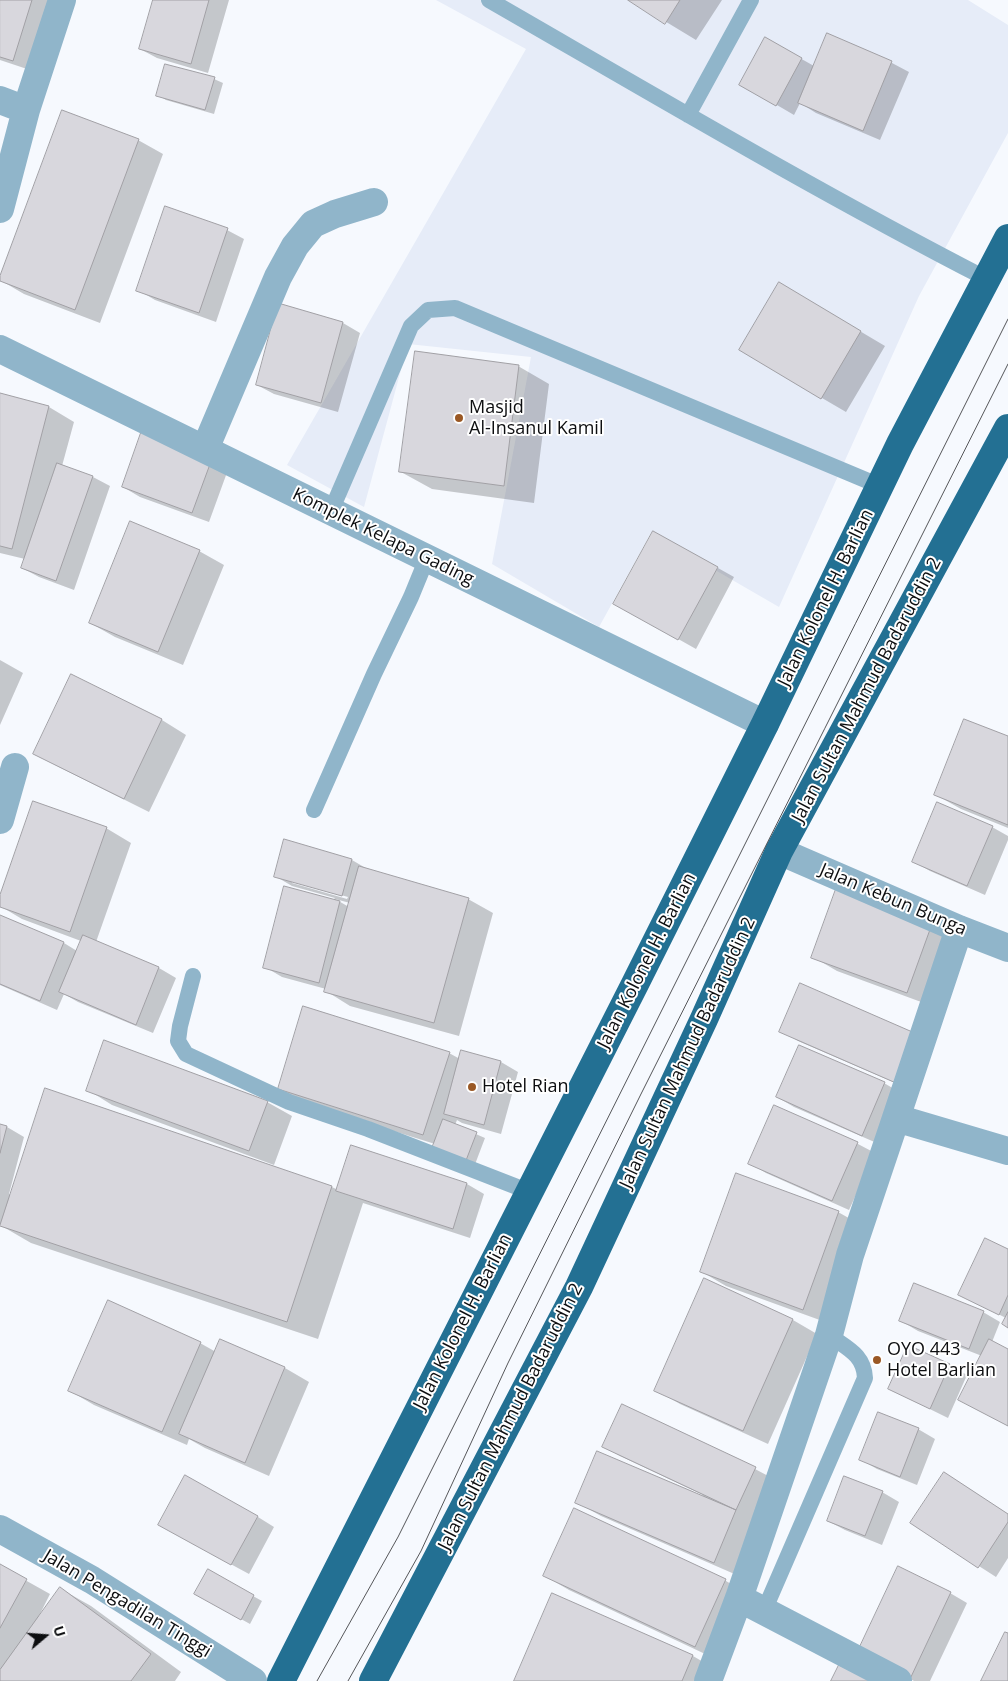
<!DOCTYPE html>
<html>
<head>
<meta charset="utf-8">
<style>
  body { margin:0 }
  #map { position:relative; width:1008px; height:1681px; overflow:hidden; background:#f6f9fe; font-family:"Open Sans",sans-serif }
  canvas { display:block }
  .north { position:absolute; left:20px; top:1611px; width:50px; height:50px; -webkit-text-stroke:4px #fff; paint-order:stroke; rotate:72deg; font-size:14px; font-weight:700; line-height:20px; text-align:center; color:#0d0e10 }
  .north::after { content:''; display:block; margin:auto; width:18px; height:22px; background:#0d0e10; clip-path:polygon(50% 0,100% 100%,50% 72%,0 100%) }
</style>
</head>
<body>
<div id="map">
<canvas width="1008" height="1681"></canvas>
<div class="north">U</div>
</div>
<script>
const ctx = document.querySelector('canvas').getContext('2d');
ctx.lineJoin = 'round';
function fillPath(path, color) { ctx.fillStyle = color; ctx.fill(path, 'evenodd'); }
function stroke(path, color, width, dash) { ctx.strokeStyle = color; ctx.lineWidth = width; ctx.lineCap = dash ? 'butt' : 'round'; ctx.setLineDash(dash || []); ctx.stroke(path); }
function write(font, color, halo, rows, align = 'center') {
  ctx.font = font + ' "Open Sans",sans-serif'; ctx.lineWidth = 4; ctx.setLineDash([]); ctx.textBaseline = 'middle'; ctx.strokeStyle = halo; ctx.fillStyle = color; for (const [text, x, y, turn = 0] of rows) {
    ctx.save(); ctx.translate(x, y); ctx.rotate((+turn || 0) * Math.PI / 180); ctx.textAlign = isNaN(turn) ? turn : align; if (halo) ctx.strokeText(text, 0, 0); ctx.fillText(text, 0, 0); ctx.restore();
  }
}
fillPath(new Path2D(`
  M 436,0 L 968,0 L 1008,25 L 1008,133 L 919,296 L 779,607 L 651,533 L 599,627 L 492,564 L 531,357 L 408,344 L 364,507 L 287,465 L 526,49 Z`), '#e6ecf8');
fillPath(new Path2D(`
  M 0,0 L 52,0 L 30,70 L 0,60 Z
  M 154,0 L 229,0 L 208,73 L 157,58 L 140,49 Z
  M 630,0 L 722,0 L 696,40 Z
  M 827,35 L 892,63 L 909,72 L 880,140 L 816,113 L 800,103 L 794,115 L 741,84 L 766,39 L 814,66 Z
  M 214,79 L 223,83 L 214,114 L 166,100 L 158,95 Z
  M 138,140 L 163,154 L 100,323 L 24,294 L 0,280 Z
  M 227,230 L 244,239 L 216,322 L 155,300 L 138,290 Z
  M 804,298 L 885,346 L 846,412 L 822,398 Z
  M 279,305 L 343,323 L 360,333 L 338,412 L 274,394 L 257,385 Z
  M 518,366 L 549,384 L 534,503 L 432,489 L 401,472 Z
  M 0,394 L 49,407 L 74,422 L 62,466 L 93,477 L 110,486 L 74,590 L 39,577 L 22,568 L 25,559 L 0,553 Z
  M 143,431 L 229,467 L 209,522 L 140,497 L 123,487 Z
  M 199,551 L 224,565 L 183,665 L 115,637 L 90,623 Z
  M 718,568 L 734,577 L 696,649 L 632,613 Z
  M 0,660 L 23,673 L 0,725 Z
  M 72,676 L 162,720 L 186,735 L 149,812 L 59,767 L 34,753 Z
  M 1008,737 L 1008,828 L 961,809 L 936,795 Z
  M 937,804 L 992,827 L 1008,836 L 1008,840 L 985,895 L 930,871 L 913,861 Z
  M 106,828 L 131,843 L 96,942 L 159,968 L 176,978 L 153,1033 L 78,1002 L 64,994 L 57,1010 L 0,985 L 0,916 L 64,943 L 77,951 L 81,941 L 22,919 L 0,906 L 0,899 Z
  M 285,841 L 352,860 L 369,870 L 468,899 L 493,913 L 459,1036 L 350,1006 L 326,991 L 326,989 L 282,977 L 265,967 L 335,898 L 292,886 L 275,876 ZM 292,881 L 348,897 L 347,899 L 292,883 ZM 335,899 L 350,903 L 349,907 Z
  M 837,891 L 956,939 L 932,1006 L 837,971 L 813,957 Z
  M 801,985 L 914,1091 L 798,1041 L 781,1031 Z
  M 449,1053 L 460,1059 L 501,1062 L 518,1072 L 501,1134 L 462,1123 L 457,1120 L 455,1125 L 485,1138 L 474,1167 L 435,1144 L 304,1103 L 279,1089 Z
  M 884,1083 L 901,1093 L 879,1144 L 794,1107 L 777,1097 Z
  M 45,1090 L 332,1187 L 338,1190 L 352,1146 L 467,1184 L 484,1194 L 470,1238 L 363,1203 L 318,1339 L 31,1243 L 0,1225 L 0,1227 L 0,1125 L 7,1127 L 24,1137 L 9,1194 L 11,1195 Z
  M 88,1090 L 267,1102 L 292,1116 L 274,1165 L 112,1105 Z
  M 775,1107 L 858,1144 L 875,1153 L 849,1210 L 766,1173 L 750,1163 Z
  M 838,1212 L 863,1226 L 828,1323 L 726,1286 L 702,1272 Z
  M 1008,1250 L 1008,1326 L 1006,1318 L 960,1295 Z
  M 705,1280 L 793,1320 L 817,1334 L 768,1444 L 680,1404 L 656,1390 Z
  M 983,1312 L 1000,1322 L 992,1342 L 1008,1350 L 1008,1426 L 960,1400 L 982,1356 L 918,1331 L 901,1321 Z
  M 221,1340 L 285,1368 L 309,1382 L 269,1476 L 205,1448 L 189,1439 L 187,1445 L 94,1405 L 70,1391 L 200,1343 L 216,1352 Z
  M 909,1347 L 950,1365 L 967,1375 L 948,1418 L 889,1389 Z
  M 622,1406 L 755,1469 L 772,1478 L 739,1576 L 601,1516 L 576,1502 L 702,1497 L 703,1495 L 620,1456 L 603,1446 Z
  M 918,1429 L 935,1439 L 917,1485 L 877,1469 L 860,1459 Z
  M 945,1473 L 1008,1514 L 1008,1558 L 996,1577 L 912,1523 Z
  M 882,1492 L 899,1502 L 882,1545 L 845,1530 L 828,1521 Z
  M 575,1510 L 726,1581 L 750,1595 L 720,1661 L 569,1590 L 545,1576 Z
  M 258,1517 L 274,1527 L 249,1574 L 177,1535 Z
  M 0,1566 L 50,1594 L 39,1616 L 40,1617 L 61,1589 L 91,1606 L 181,1672 L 175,1681 L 0,1681 Z
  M 208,1571 L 262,1601 L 250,1624 L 196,1594 Z
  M 950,1593 L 967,1603 L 930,1681 L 914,1681 L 876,1662 Z
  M 553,1595 L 693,1656 L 717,1670 L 713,1681 L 515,1681 Z`), '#0003');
const building = new Path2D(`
  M 0,0 L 32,0 L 13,61 L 0,57 Z
  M 153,0 L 209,0 L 191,64 L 139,49 Z
  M 628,0 L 680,0 L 665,24 Z
  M 827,33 L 892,61 L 863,131 L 798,103 Z
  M 765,37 L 802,58 L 776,106 L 739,85 Z
  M 165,64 L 215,77 L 205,110 L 156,96 Z
  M 62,110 L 139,139 L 75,310 L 0,281 L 0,276 Z
  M 165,206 L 228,228 L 199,313 L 136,291 Z
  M 779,282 L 861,331 L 821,399 L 739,350 Z
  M 278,303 L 343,322 L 321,403 L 256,385 Z
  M 415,351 L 519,365 L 504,486 L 399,472 Z
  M 0,393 L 49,406 L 12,549 L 0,546 Z
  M 142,430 L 213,456 L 192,513 L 122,487 Z
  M 57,463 L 93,476 L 56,581 L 21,568 Z
  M 130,521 L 200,550 L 158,652 L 89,623 Z
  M 653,531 L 718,567 L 678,640 L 613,604 Z
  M 71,674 L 162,719 L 124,799 L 33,754 Z
  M 964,719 L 1008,736 L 1008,825 L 934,795 Z
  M 33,801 L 107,827 L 70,932 L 0,907 L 0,895 Z
  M 937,802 L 993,826 L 967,886 L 912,862 Z
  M 284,839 L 352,859 L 342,896 L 274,877 Z
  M 359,866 L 469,898 L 434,1023 L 324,992 Z
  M 284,886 L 340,901 L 319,983 L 263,968 Z
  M 836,889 L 932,924 L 907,993 L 811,958 Z
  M 0,915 L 64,942 L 40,1001 L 0,984 Z
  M 83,935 L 159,967 L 136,1025 L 59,992 Z
  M 800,983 L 917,1034 L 896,1083 L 779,1032 Z
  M 303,1006 L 450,1052 L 423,1135 L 278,1089 Z
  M 104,1040 L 268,1101 L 249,1151 L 86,1091 Z
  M 799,1045 L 885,1082 L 862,1136 L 776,1097 Z
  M 461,1050 L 501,1061 L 484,1125 L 444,1114 Z
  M 45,1088 L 332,1186 L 287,1322 L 0,1226 Z
  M 774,1105 L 858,1142 L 832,1201 L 748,1164 Z
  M 443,1119 L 477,1132 L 465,1163 L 431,1151 Z
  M 0,1124 L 7,1126 L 0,1153 Z
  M 351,1145 L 467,1183 L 453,1229 L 336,1191 Z
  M 736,1173 L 839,1211 L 803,1310 L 700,1272 Z
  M 985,1238 L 1008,1249 L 1008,1295 L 999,1315 L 958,1295 Z
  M 704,1278 L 793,1319 L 743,1431 L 654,1391 Z
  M 914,1283 L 984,1311 L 969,1349 L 899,1321 Z
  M 108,1300 L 201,1342 L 162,1432 L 68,1391 Z
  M 1008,1312 L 1008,1328 L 1002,1324 Z
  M 220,1339 L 285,1367 L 245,1463 L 179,1434 Z
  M 989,1339 L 1008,1349 L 1008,1426 L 958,1400 Z
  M 908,1345 L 950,1364 L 930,1409 L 888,1389 Z
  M 622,1404 L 756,1467 L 736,1510 L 602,1447 Z
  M 878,1412 L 919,1428 L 900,1477 L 859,1460 Z
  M 597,1451 L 736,1510 L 714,1563 L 575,1503 Z
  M 944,1472 L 1008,1514 L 1008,1522 L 978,1568 L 910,1523 Z
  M 185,1475 L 258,1516 L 231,1565 L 158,1525 Z
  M 844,1476 L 883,1491 L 865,1536 L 827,1521 Z
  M 574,1508 L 726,1579 L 695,1647 L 543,1576 Z
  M 0,1564 L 27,1579 L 0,1628 Z
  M 898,1566 L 951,1592 L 910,1679 L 857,1653 Z
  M 208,1569 L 254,1595 L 241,1620 L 194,1594 Z
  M 60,1587 L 151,1654 L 131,1681 L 0,1681 L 0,1670 Z
  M 552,1593 L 693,1655 L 682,1681 L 514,1681 Z
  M 1005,1632 L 1008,1633 L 1008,1681 L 981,1681 Z
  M 839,1665 L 872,1681 L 831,1681 Z`);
fillPath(building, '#d8d7dd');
stroke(building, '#a1a0a5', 1);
stroke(new Path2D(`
  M 489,0 C 654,95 818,192 987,279
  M 688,115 L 751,0
  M 331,511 L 411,326 L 428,310 L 455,308 L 880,486
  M 314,810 L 374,674 L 411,597 L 427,558
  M 193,976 L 180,1026 L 178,1041 L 186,1054 L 289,1102 L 368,1129 L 530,1192
  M 764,1611 L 865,1378 C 864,1354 846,1348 829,1335`), '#90b5ca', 16);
stroke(new Path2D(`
  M 0,100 L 26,110
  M 0,209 L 26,110 L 62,0
  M 0,349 L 765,724
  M 205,449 L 278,277 L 295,246 L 313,224 L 335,214 L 374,202
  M 0,820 L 15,767
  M 779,851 L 959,929 L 1008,948
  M 959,929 L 896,1118 L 1008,1151
  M 0,1529 L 92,1580 L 253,1681
  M 739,1598 L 898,1681
  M 708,1681 L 739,1598 L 829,1335 L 850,1255 L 896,1118`), '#90b5ca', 28);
stroke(new Path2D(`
  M 281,1681 L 635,984 L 765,724 L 900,444 L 1008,238
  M 373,1681 L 579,1287 L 704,1019 L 779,851 L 1008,428`), '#237093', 28);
stroke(new Path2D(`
  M 317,1681 L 398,1537 L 1008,319
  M 348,1681 L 421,1551 L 508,1363 L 641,1094 L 1008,364`), '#555659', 1);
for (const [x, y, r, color] of [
  [459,418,5,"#9a5825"],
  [472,1087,5,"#9a5825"],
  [877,1360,5,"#9a5825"]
]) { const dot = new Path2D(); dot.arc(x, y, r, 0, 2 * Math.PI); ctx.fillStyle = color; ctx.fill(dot); stroke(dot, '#fff', 2); }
write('18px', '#0d0e10', '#fff', [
  ["Masjid",469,408],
  ["Al-Insanul Kamil",469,429],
  ["Hotel Rian",482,1087],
  ["OYO 443",887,1350],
  ["Hotel Barlian",887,1371]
], 'left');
write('18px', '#0d0e10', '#fff', [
  ["Komplek Kelapa Gading",383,537,26],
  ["Jalan Kolonel H. Barlian",826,598,-64],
  ["Jalan Sultan Mahmud Badaruddin 2",867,690,-62],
  ["Jalan Kebun Bunga",893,900,23],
  ["Jalan Kolonel H. Barlian",647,961,-63],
  ["Jalan Sultan Mahmud Badaruddin 2",688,1053,-65],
  ["Jalan Kolonel H. Barlian",463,1322,-63],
  ["Jalan Sultan Mahmud Badaruddin 2",511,1417,-63],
  ["Jalan Pengadilan Tinggi",127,1604,31]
]);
</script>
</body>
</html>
